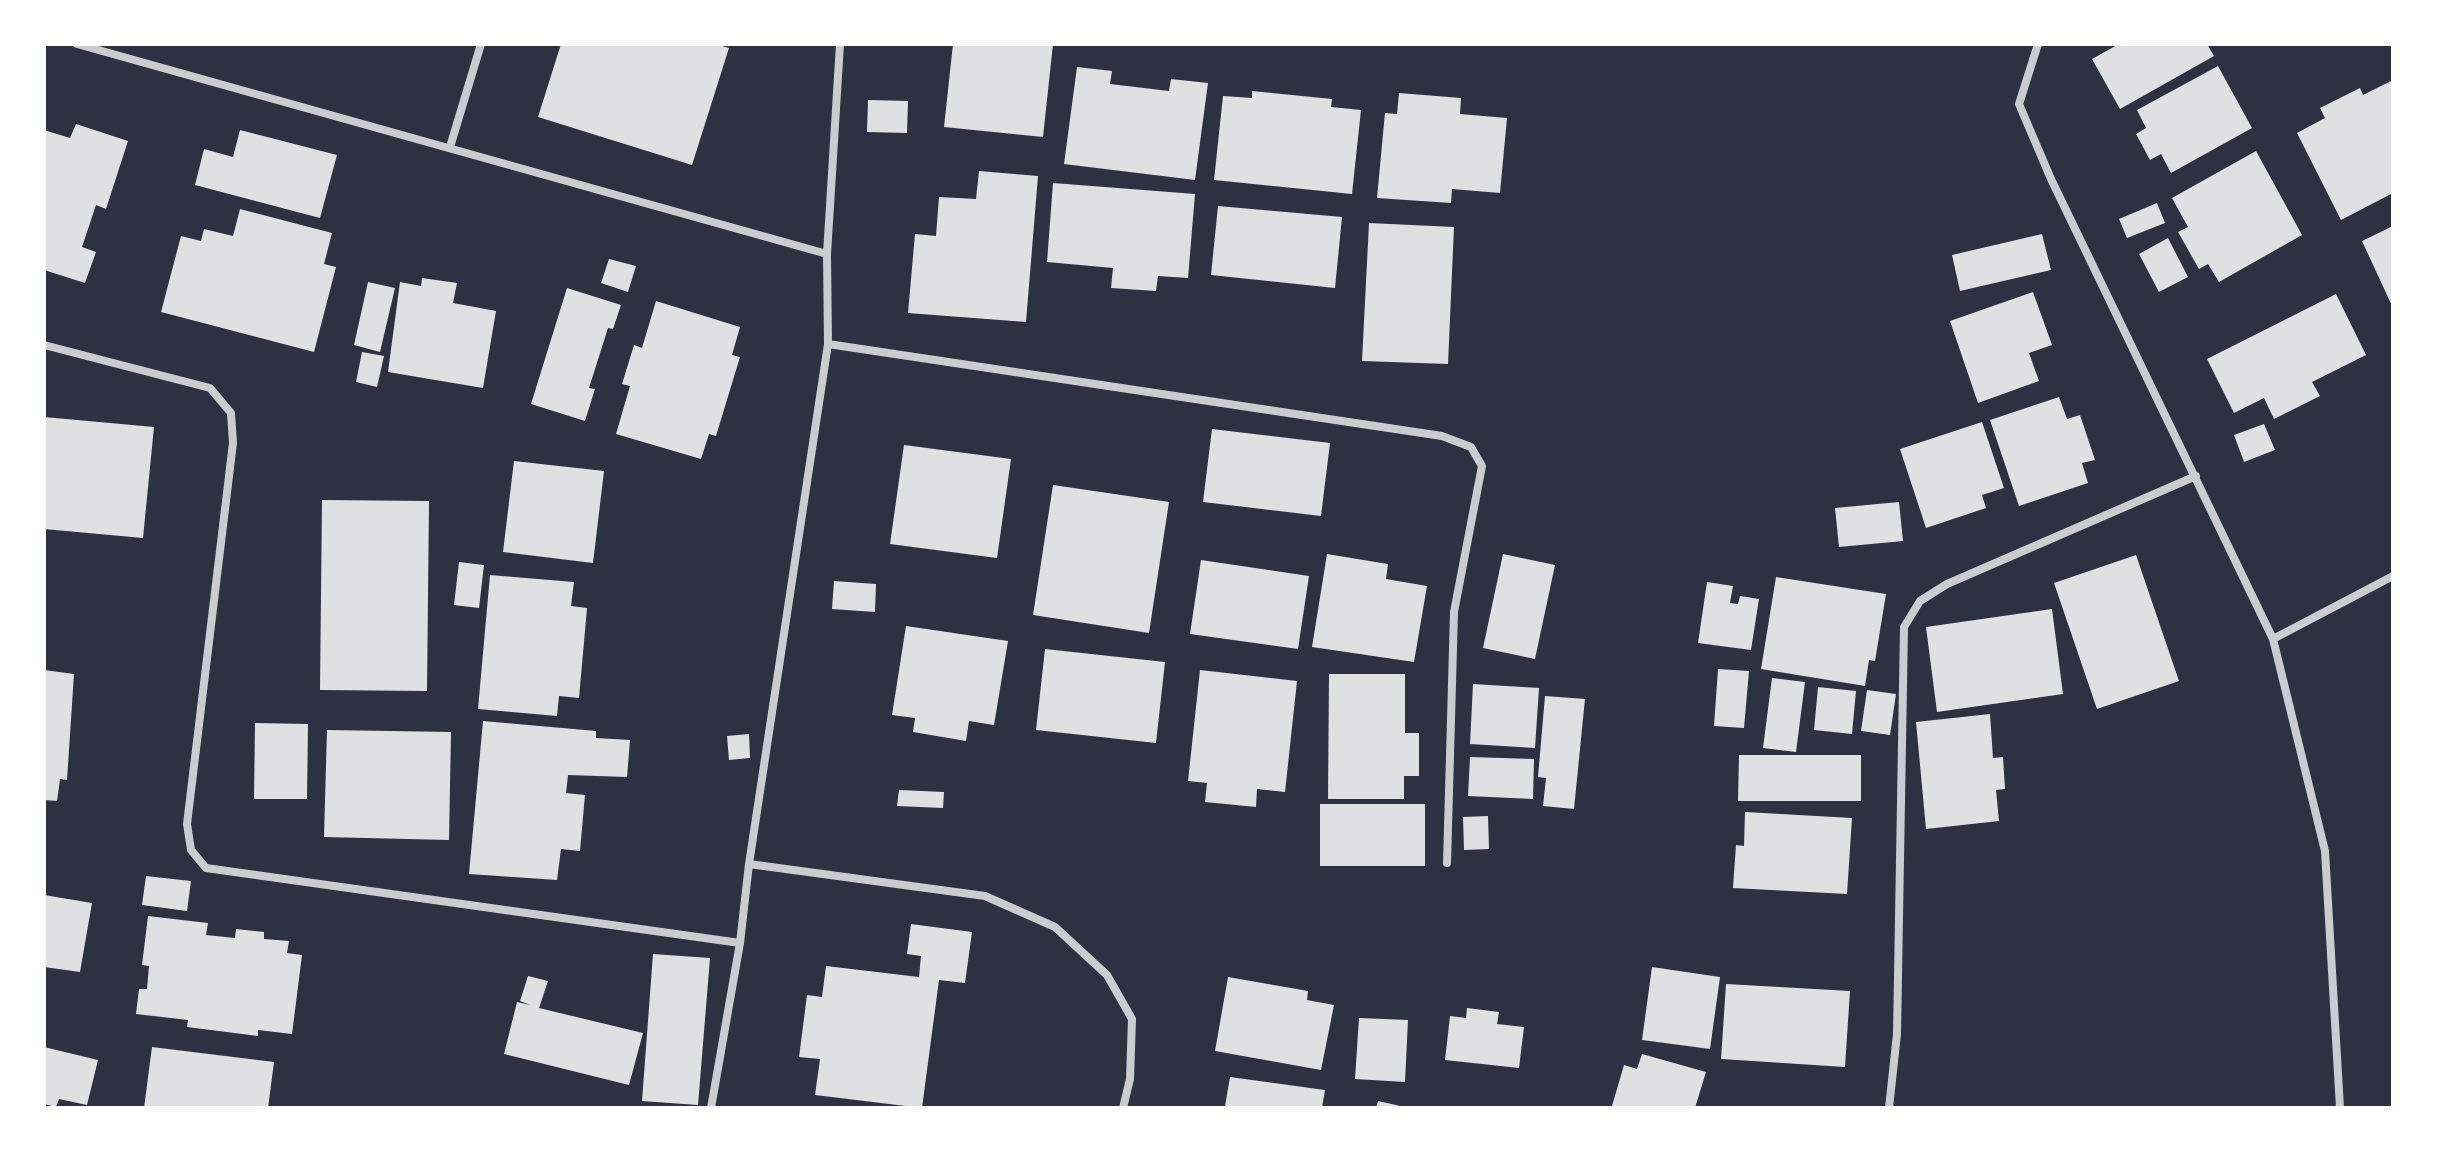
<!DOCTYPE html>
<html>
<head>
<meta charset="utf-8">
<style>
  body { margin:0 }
  #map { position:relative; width:2437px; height:1152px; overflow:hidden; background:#2d3142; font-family:Jost,sans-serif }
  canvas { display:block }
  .frame { position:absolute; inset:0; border:46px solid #fff; pointer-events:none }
</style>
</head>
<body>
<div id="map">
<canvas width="2437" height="1152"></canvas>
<div class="frame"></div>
</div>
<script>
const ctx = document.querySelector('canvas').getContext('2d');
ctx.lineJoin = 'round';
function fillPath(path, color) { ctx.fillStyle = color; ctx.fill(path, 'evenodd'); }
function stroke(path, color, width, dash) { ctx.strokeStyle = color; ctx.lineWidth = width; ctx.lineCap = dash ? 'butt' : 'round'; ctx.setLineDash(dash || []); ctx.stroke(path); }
fillPath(new Path2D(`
  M 561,44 L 715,44 L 729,48 L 692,165 L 538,117 Z
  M 953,44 L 1053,44 L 1043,137 L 944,127 Z
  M 2119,44 L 2207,44 L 2214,56 L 2120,109 L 2092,59 Z
  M 2218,66 L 2252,128 L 2171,173 L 2161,154 L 2150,160 L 2136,134 L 2146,128 L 2137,110 Z
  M 1077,67 L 1112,71 L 1110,84 L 1169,91 L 1171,79 L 1208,83 L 1195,180 L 1064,164 Z
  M 2393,80 L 2393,193 L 2341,220 L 2297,133 L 2325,118 L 2320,108 L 2360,88 L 2363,95 Z
  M 1252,91 L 1332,99 L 1331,107 L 1361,110 L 1352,194 L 1214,180 L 1223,96 L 1252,98 Z
  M 1399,93 L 1461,98 L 1460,114 L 1507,118 L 1500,193 L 1452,189 L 1451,203 L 1377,198 L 1385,113 L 1397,114 Z
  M 868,100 L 908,101 L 907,133 L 867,132 Z
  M 76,124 L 128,141 L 106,209 L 96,205 L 82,247 L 96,252 L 85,283 L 44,270 L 44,130 L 70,138 Z
  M 240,130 L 337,155 L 320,218 L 195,185 L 204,149 L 233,157 Z
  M 2256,151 L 2302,235 L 2219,282 L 2208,264 L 2199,269 L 2178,232 L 2188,227 L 2172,198 Z
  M 979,171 L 1038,176 L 1026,322 L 908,313 L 915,234 L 936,236 L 939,197 L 976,199 Z
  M 1053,183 L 1195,194 L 1188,278 L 1158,276 L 1156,291 L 1111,288 L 1113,268 L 1047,262 Z
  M 2157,203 L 2165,223 L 2127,238 L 2119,219 Z
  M 1218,206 L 1342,217 L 1335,288 L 1211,275 Z
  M 240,209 L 332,233 L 324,264 L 336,267 L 314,352 L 161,312 L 181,236 L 201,241 L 204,229 L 233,236 Z
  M 1369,223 L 1454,227 L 1448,364 L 1362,361 Z
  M 2393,226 L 2393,308 L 2362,241 Z
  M 2042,234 L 2051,270 L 1960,291 L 1952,255 Z
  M 2168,238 L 2188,277 L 2159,292 L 2139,254 Z
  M 609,259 L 636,266 L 628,292 L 601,283 Z
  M 422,278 L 457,283 L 453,303 L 496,311 L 483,388 L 388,372 L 400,282 L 421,286 Z
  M 368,282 L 395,288 L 380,352 L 354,345 Z
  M 567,288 L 621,305 L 613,329 L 608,328 L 589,388 L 595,389 L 585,421 L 531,404 Z
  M 2033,292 L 2052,345 L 2029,353 L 2039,381 L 1978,403 L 1950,321 Z
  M 2336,294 L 2366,355 L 2312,382 L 2320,396 L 2274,419 L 2264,398 L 2234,413 L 2207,359 Z
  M 656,301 L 740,327 L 732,355 L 740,357 L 716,436 L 709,434 L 701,459 L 616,434 L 630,386 L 622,384 L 634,345 L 642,348 Z
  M 362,352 L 384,356 L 377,387 L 356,382 Z
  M 2059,397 L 2067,419 L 2080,415 L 2095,460 L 2082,463 L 2088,483 L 2019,506 L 1990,420 Z
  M 44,417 L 154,427 L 143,538 L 44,529 Z
  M 1982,422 L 2004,488 L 1982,495 L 1986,508 L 1926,528 L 1900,449 Z
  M 2264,424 L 2275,450 L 2244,462 L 2234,435 Z
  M 1212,429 L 1330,443 L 1321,516 L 1203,502 Z
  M 904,445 L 1011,459 L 997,558 L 890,544 Z
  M 514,461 L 604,471 L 593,563 L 503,552 Z
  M 1053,485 L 1169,502 L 1149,633 L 1033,615 Z
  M 322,500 L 429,501 L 427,691 L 320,690 Z
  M 1899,502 L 1903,541 L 1839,547 L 1835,508 Z
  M 1327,554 L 1388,564 L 1386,579 L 1427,586 L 1414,662 L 1312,647 Z
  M 1503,554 L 1555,565 L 1535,659 L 1483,648 Z
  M 2136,555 L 2179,681 L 2097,709 L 2054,583 Z
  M 1201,560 L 1309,576 L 1298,649 L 1190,634 Z
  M 459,562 L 484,565 L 479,608 L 454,605 Z
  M 490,575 L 574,582 L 571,606 L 587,608 L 579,698 L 559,696 L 557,716 L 478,709 Z
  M 1776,577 L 1886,594 L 1875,661 L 1869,660 L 1865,686 L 1761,669 Z
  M 834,581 L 876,584 L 875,612 L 832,609 Z
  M 1707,582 L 1733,586 L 1730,603 L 1738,604 L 1740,596 L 1759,599 L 1751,650 L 1698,643 Z
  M 2052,609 L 2063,694 L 1937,712 L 1926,627 Z
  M 906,626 L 1008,641 L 994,725 L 969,721 L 966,741 L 913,732 L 915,718 L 892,715 Z
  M 1045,649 L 1165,662 L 1156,743 L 1036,730 Z
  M 1718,669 L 1749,671 L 1744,728 L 1714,726 Z
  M 44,670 L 74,674 L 67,780 L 60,779 L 57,801 L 44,800 Z
  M 1200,670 L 1297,681 L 1285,792 L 1257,789 L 1256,807 L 1205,802 L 1207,783 L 1188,781 Z
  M 1329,674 L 1405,674 L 1405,733 L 1419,733 L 1419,776 L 1404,776 L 1404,799 L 1328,799 Z
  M 1772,678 L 1805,682 L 1796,752 L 1763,748 Z
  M 1473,684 L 1539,688 L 1535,748 L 1470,744 Z
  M 1818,687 L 1856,691 L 1852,734 L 1814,730 Z
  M 1867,690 L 1896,694 L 1890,735 L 1861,731 Z
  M 1545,696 L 1585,699 L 1574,809 L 1543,806 L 1546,778 L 1538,777 Z
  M 1990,714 L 1993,758 L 2003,757 L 2005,789 L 1996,790 L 1999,821 L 1926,829 L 1916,722 Z
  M 483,721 L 596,731 L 596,738 L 630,740 L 627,777 L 568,775 L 566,793 L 585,795 L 580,851 L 561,849 L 557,880 L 469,874 Z
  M 255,723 L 308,724 L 307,799 L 254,799 Z
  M 327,730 L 451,732 L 449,840 L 324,837 Z
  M 749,734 L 750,758 L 729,760 L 727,736 Z
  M 1739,755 L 1861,755 L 1861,801 L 1738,801 Z
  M 1470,757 L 1534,759 L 1533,799 L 1468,796 Z
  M 899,790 L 944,792 L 943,808 L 897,806 Z
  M 1320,804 L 1425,804 L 1425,866 L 1320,866 Z
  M 1745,812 L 1852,818 L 1847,894 L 1733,888 L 1736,845 L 1744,846 Z
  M 1488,816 L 1489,849 L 1464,850 L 1463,817 Z
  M 146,876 L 191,881 L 187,911 L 142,905 Z
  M 44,895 L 92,903 L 80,972 L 44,967 Z
  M 148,916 L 208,923 L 206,935 L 235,938 L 236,929 L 264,932 L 264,939 L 289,941 L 287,953 L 302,955 L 292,1034 L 258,1030 L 258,1036 L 187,1027 L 188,1020 L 136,1014 L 139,989 L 147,989 L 149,966 L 142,965 Z
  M 911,924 L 972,932 L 965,983 L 939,980 L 922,1108 L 815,1095 L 820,1059 L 799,1057 L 807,995 L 822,997 L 826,966 L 919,977 L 921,956 L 907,954 Z
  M 653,954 L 710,958 L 698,1105 L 642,1101 Z
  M 1652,967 L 1720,977 L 1710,1049 L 1642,1040 Z
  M 528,976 L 548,981 L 539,1008 L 643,1033 L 629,1085 L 504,1054 L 517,1002 L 530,1005 L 520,1001 Z
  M 1228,977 L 1308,991 L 1307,1000 L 1334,1005 L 1321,1070 L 1215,1051 Z
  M 1726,984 L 1850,991 L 1845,1067 L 1721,1059 Z
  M 1467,1008 L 1499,1012 L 1497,1024 L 1524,1027 L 1519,1068 L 1445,1060 L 1450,1016 L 1466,1018 Z
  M 1359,1018 L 1408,1020 L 1405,1082 L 1355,1079 Z
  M 44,1047 L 98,1060 L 87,1105 L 59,1099 L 56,1107 L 44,1104 Z
  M 152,1047 L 274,1062 L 268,1108 L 144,1108 Z
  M 1642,1054 L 1706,1072 L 1695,1108 L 1612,1106 L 1624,1065 L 1637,1069 Z
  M 1230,1077 L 1325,1090 L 1322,1108 L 1225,1106 Z
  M 1378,1101 L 1405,1107 L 1405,1108 L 1376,1108 Z`), '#e0e0e3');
stroke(new Path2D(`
  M 77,44 L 827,254
  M 2038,44 L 2019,104 L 2051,179 L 2273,639 L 2325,851 L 2340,1108
  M 450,147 L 481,44
  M 828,344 L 1442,436 L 1471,447 L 1482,466 L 1454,612 L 1447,863
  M 44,345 L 210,388 L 231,413 L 233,443 L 187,824 L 191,850 L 206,868 L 740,943
  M 2273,639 L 2393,576
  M 749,864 L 985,896 L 1055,927 L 1107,975 L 1132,1019 L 1130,1079 L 1123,1108
  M 711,1108 L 740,943 L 749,864 L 828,344 L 827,254 L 840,44
  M 1889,1108 L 1897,1034 L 1904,627 L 1920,601 L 1947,584 L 2196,476`), '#caccd0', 8);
</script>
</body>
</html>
